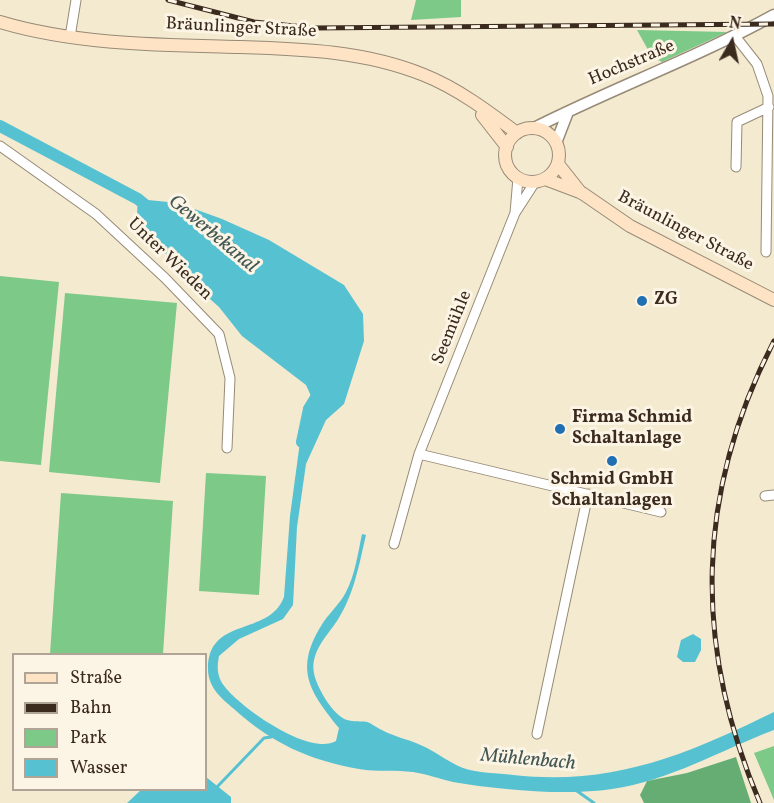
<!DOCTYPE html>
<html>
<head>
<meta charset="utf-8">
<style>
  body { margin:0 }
  #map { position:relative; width:774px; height:803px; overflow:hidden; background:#f3ead0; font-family:Vollkorn,serif }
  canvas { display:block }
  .legend { position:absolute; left:12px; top:653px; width:195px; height:138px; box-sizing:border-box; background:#fcf5e5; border:2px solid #afa495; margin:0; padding:8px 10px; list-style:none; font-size:18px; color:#3b2a1e }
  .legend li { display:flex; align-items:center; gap:12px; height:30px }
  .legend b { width:30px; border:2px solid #afa495 }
  .north { position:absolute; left:702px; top:12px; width:60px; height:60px; -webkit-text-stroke:4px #fcf5e5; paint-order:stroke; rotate:9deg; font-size:16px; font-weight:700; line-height:24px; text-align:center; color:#3b2a1e }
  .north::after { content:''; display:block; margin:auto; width:21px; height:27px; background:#3b2a1e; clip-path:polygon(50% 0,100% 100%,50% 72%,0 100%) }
</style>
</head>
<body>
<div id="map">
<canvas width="774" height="803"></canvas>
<ul class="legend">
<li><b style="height:8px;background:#fee4c5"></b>Straße</li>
<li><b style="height:8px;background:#3b2a1e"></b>Bahn</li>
<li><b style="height:16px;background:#7dc987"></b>Park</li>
<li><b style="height:16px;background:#56c1d1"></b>Wasser</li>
</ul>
<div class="north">N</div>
</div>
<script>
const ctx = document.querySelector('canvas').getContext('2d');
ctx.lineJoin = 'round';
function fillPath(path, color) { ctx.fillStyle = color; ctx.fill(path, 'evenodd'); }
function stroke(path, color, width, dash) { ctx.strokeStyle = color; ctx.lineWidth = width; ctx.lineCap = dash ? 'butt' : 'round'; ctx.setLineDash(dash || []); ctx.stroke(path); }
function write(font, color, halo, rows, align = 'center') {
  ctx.font = font + ' Vollkorn,serif'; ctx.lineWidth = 6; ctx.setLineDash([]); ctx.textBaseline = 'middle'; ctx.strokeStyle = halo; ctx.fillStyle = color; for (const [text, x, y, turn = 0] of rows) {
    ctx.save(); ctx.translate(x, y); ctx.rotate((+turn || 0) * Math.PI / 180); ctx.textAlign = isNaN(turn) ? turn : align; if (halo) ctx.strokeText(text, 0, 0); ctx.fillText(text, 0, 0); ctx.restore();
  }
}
fillPath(new Path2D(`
  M 416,0 L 461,0 L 461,17 L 411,20 Z
  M 637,30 L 727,32 L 662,62 L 652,57 Z
  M 0,276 L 59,282 L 41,465 L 0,461 Z
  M 65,293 L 177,303 L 160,483 L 49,472 Z
  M 206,473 L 266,476 L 259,595 L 199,591 Z
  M 61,493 L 173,501 L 163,654 L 50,654 Z
  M 774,746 L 774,800 L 754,753 Z`), '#7dc987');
fillPath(new Path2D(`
  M 736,757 L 751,803 L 644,803 L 640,795 L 647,781 L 687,773 Z`), '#66ad74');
fillPath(new Path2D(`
  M 138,199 L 178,203 L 222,219 L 269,240 L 344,285 L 363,314 L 364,341 L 344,404 L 326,420 L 306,464 L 297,527 L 293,605 L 283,619 L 239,639 L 219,656 C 217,666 217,674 222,683 C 236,705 309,757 336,741 L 339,728 C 310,692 294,670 321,626 C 328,614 340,604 346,592 C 355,575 358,553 362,534 L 366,535 C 359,565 354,595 337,621 C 327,636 310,652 314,673 C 316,686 333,716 347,720 C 356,723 366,719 373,725 C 393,738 408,738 427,748 C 439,754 450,763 463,768 C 478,773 497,773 513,775 C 613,786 686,755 774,712 L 774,730 C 721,750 669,781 612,789 C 565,796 500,790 453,782 C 440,779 427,774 413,772 C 396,770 377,772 359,769 C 308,760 272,743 234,709 C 221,698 208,687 208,669 C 208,616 269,637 284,597 L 290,516 L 302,427 L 309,428 L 313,410 L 303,408 L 311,396 L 306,385 L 242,336 L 219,307 L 182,274 L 142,225 L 137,214 Z
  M 693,634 L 701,639 L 701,650 L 695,662 L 683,662 L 677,657 L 681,640 Z
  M 206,777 L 231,797 L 231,803 L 127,803 L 141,790 L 206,790 Z`), '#56c1d1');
stroke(new Path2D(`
  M 217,787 L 264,738 L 271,737
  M 577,791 L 594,803`), '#56c1d1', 3);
stroke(new Path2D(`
  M 0,126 L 138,199 L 150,209
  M 302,442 L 309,409 L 317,396`), '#56c1d1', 12);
const minor = new Path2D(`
  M 735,36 L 757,64 L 768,96 L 766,252
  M 70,37 L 76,0
  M 0,146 L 96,214 L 165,278 L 219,334 L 230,378 L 227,448
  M 736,167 L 737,122 L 769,107
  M 515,213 L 518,178
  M 419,454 L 661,512
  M 765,496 L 774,495
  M 394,544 L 419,454 L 515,213 L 535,182
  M 537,734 L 588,494`);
const tertiary = new Path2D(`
  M 534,128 C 613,88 696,58 774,15
  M 556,143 L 568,112`);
const secondary = new Path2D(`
  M 0,22 C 77,45 161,45 240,47 C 303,49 365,51 424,75 C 457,88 489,112 517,133
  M 482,115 L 507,147
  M505 155a27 27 0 1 1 54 0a27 27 0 1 1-54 0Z
  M 558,164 L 581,193
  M 545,179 L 582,193 L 630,226 L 774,300`);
stroke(minor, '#978a77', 11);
stroke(tertiary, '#978a77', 13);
stroke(secondary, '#978a77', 14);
stroke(minor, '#fff', 9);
stroke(tertiary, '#fff', 10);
stroke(secondary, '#fee4c5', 12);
const rail = new Path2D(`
  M 168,0 L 254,22 L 314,28 L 774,24
  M 760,803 C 693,645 695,494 774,341`);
stroke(rail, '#3b2a1e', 5);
stroke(rail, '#fcf5e5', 3, [9]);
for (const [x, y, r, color] of [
  [642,301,6,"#1f6fb2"],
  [560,429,6,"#1f6fb2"],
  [612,461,6,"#1f6fb2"]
]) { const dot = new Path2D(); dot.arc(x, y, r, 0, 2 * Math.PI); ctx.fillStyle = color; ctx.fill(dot); stroke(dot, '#fcf5e5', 2); }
write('18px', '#3b2a1e', '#fcf5e5', [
  ["Bräunlinger Straße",241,29,3],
  ["Hochstraße",632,64,-23],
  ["Bräunlinger Straße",685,232,28],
  ["Unter Wieden",169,260,44],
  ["Seemühle",453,328,-68]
]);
write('bold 18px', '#3b2a1e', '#fcf5e5', [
  ["ZG",654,301],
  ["Firma Schmid",572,419],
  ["Schaltanlage",572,440],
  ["Schmid GmbH",612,481,"center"],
  ["Schaltanlagen",612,502,"center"]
], 'left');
write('italic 20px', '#435754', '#fcf5e5', [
  ["Gewerbekanal",212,235,40],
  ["Mühlenbach",528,761,5]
]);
</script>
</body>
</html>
